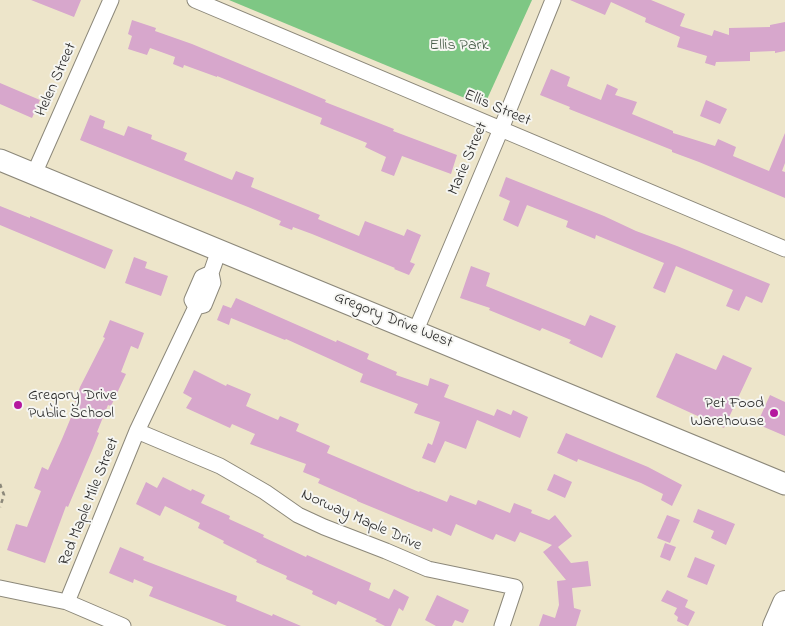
<!DOCTYPE html>
<html>
<head>
<meta charset="utf-8">
<style>
  body { margin:0 }
  canvas { display:block; background:#ede5ca }
</style>
</head>
<body>
<canvas width="785" height="626"></canvas>
<script>
const ctx = document.querySelector('canvas').getContext('2d');
ctx.lineJoin = 'round';
function fillPath(path, color) { ctx.fillStyle = color; ctx.fill(path, 'evenodd'); }
function stroke(path, color, width, dash) { ctx.strokeStyle = color; ctx.lineWidth = width; ctx.lineCap = dash ? 'butt' : 'round'; ctx.setLineDash(dash || []); ctx.stroke(path); }
function write(font, color, halo, rows, align = 'center') {
  ctx.font = font + ' "Indie Flower",sans-serif'; ctx.lineWidth = 4; ctx.setLineDash([]); ctx.textBaseline = 'middle'; ctx.strokeStyle = halo; ctx.fillStyle = color; for (const [text, x, y, turn = 0] of rows) {
    ctx.save(); ctx.translate(x, y); ctx.rotate((+turn || 0) * Math.PI / 180); ctx.textAlign = isNaN(turn) ? turn : align; if (halo) ctx.strokeText(text, 0, 0); ctx.fillText(text, 0, 0); ctx.restore();
  }
}
fillPath(new Path2D(`
  M 229,0 L 532,0 L 484,106 Z`), '#7ec784');
fillPath(new Path2D(`
  M 31,0 L 81,0 L 74,17 Z
  M 570,0 L 651,0 L 685,14 L 680,26 L 712,36 L 714,30 L 729,35 L 729,28 L 770,27 L 770,25 L 785,22 L 785,51 L 775,53 L 775,51 L 750,52 L 750,61 L 716,62 L 715,66 L 705,63 L 707,56 L 677,47 L 680,37 L 645,22 L 646,18 L 611,2 L 605,15 Z
  M 132,20 L 156,28 L 155,31 L 192,44 L 293,86 L 326,100 L 325,102 L 394,129 L 393,131 L 457,155 L 451,174 L 402,156 L 394,176 L 381,171 L 386,157 L 365,147 L 367,143 L 320,124 L 322,118 L 217,76 L 217,77 L 184,65 L 183,68 L 173,64 L 175,57 L 150,48 L 147,55 L 128,49 L 132,36 L 128,34 Z
  M 551,69 L 570,77 L 567,86 L 601,100 L 607,84 L 618,89 L 615,95 L 637,102 L 632,114 L 673,131 L 673,133 L 715,146 L 718,139 L 736,147 L 733,156 L 769,171 L 785,133 L 785,163 L 782,171 L 785,172 L 785,198 L 699,162 L 672,152 L 672,150 L 569,109 L 570,107 L 540,95 Z
  M 0,83 L 40,100 L 32,118 L 0,104 Z
  M 706,100 L 727,109 L 720,124 L 700,116 Z
  M 90,115 L 105,121 L 103,128 L 124,136 L 128,126 L 152,135 L 151,139 L 187,153 L 184,160 L 232,180 L 236,171 L 254,178 L 251,187 L 320,215 L 318,219 L 359,236 L 365,221 L 404,236 L 407,229 L 421,235 L 410,262 L 415,264 L 409,275 L 394,269 L 395,268 L 312,234 L 293,227 L 292,230 L 279,225 L 281,221 L 248,207 L 80,140 Z
  M 506,177 L 604,216 L 636,231 L 677,246 L 770,284 L 762,303 L 746,296 L 739,311 L 726,306 L 733,290 L 676,266 L 665,293 L 653,288 L 664,263 L 596,235 L 595,239 L 566,227 L 568,221 L 527,205 L 518,227 L 503,220 L 510,201 L 499,196 Z
  M 0,206 L 30,218 L 30,216 L 113,250 L 105,269 L 0,225 Z
  M 134,257 L 147,262 L 145,268 L 168,276 L 161,296 L 125,283 Z
  M 471,266 L 490,273 L 486,286 L 585,326 L 590,315 L 616,326 L 602,358 L 569,343 L 571,340 L 542,328 L 540,331 L 489,310 L 490,308 L 460,298 Z
  M 236,298 L 336,342 L 337,340 L 369,354 L 367,359 L 397,372 L 396,375 L 428,386 L 430,378 L 449,385 L 444,397 L 494,416 L 497,409 L 511,415 L 513,410 L 528,417 L 520,438 L 477,420 L 466,449 L 445,441 L 435,463 L 422,458 L 428,443 L 432,445 L 440,422 L 414,413 L 418,404 L 360,382 L 363,374 L 286,339 L 285,340 L 231,318 L 229,325 L 217,320 L 223,305 L 231,308 Z
  M 110,320 L 144,333 L 138,349 L 131,346 L 121,372 L 126,374 L 111,406 L 108,405 L 97,432 L 99,433 L 93,448 L 68,507 L 66,506 L 45,563 L 7,550 L 16,524 L 27,527 L 41,491 L 34,488 L 42,467 L 48,470 L 62,439 L 77,403 L 75,402 L 80,387 L 105,338 L 103,337 Z
  M 676,353 L 716,370 L 723,355 L 752,368 L 724,428 L 656,397 Z
  M 194,370 L 226,386 L 227,384 L 251,394 L 246,406 L 278,420 L 280,416 L 299,424 L 296,431 L 330,446 L 327,453 L 419,492 L 420,491 L 447,502 L 450,495 L 476,505 L 478,500 L 510,513 L 514,503 L 532,510 L 531,513 L 549,520 L 555,515 L 572,536 L 558,547 L 571,563 L 588,561 L 591,586 L 572,588 L 574,608 L 581,610 L 576,626 L 539,626 L 543,614 L 555,618 L 559,605 L 557,581 L 566,580 L 543,552 L 552,545 L 520,532 L 515,542 L 496,534 L 493,540 L 456,524 L 451,536 L 433,528 L 432,532 L 357,501 L 357,500 L 318,483 L 320,479 L 303,472 L 306,464 L 250,444 L 255,434 L 232,424 L 230,428 L 186,408 L 192,398 L 183,393 Z
  M 770,395 L 785,402 L 785,436 L 757,424 Z
  M 566,433 L 648,467 L 682,485 L 672,506 L 661,500 L 663,494 L 641,483 L 578,459 L 577,462 L 557,453 Z
  M 554,474 L 572,482 L 565,498 L 547,490 Z
  M 163,477 L 191,491 L 192,489 L 205,495 L 201,503 L 230,516 L 229,519 L 264,535 L 263,537 L 306,557 L 307,555 L 371,583 L 369,590 L 389,599 L 394,589 L 409,597 L 403,611 L 399,608 L 391,626 L 385,626 L 375,621 L 377,619 L 338,601 L 336,605 L 312,594 L 313,591 L 286,579 L 287,576 L 256,562 L 257,560 L 223,543 L 224,541 L 198,528 L 200,523 L 165,506 L 160,516 L 136,504 L 146,482 L 157,488 Z
  M 698,509 L 735,524 L 726,545 L 711,538 L 714,531 L 693,522 Z
  M 667,515 L 680,520 L 670,543 L 657,538 Z
  M 665,543 L 676,547 L 670,561 L 660,557 Z
  M 120,547 L 144,557 L 143,560 L 237,596 L 236,601 L 272,616 L 273,614 L 301,626 L 227,626 L 149,596 L 153,587 L 134,579 L 133,583 L 109,573 Z
  M 695,557 L 715,565 L 707,585 L 687,577 Z
  M 667,590 L 688,600 L 685,607 L 695,612 L 688,626 L 677,621 L 678,617 L 674,614 L 677,608 L 661,601 Z
  M 437,595 L 469,610 L 463,623 L 455,620 L 452,626 L 436,626 L 425,620 Z`), '#d7a7cc');
const street = new Path2D(`
  M 195,0 L 785,249
  M 34,174 L 111,0
  M 196,307 L 204,305 L 213,283 L 211,273 L 219,250
  M 196,307 L 192,300 L 202,277 L 211,273
  M 416,330 L 501,129 L 553,0
  M 137,431 L 220,466 L 265,492 L 298,515 L 324,527 L 386,551 L 428,569 L 515,587 L 502,626
  M 0,588 L 67,602 L 123,626
  M 67,602 L 137,431 L 196,307`);
const secondary = new Path2D(`
  M 0,160 L 785,484`);
const primary = new Path2D(`
  M 775,626 L 785,603`);
stroke(street, '#8c887a', 17);
stroke(secondary, '#8c887a', 23);
stroke(primary, '#8c887a', 26);
stroke(new Path2D(`
  M 0,484 L 4,495 L 0,507`), '#8c887a', 2.5, [4, 4]);
stroke(street, '#fff', 15);
stroke(secondary, '#fff', 21);
stroke(primary, '#fff', 24);
for (const [x, y, r, color] of [
  [18,405,5,"#b5179e"],
  [774,413,5,"#b5179e"]
]) { const dot = new Path2D(); dot.arc(x, y, r, 0, 2 * Math.PI); ctx.fillStyle = color; ctx.fill(dot); stroke(dot, '#f6f6f2', 2); }
write('16px', '#445a46', '#f6f6f2', [
  ["Ellis Park",459,46]
]);
write('16px', '#2b2b2b', '#f6f6f2', [
  ["Helen Street",57,80,-66],
  ["Ellis Street",497,109,23],
  ["Marie Street",469,159,-67],
  ["Gregory Drive West",393,321,22],
  ["Red Maple Mile Street",90,502,-68],
  ["Norway Maple Drive",361,521,24]
]);
write('16px', '#2b2b2b', '#f6f6f2', [
  ["Gregory Drive",28,396],
  ["Public School",28,414],
  ["Pet Food",764,404,"right"],
  ["Warehouse",764,422,"right"]
], 'left');
</script>
</body>
</html>
